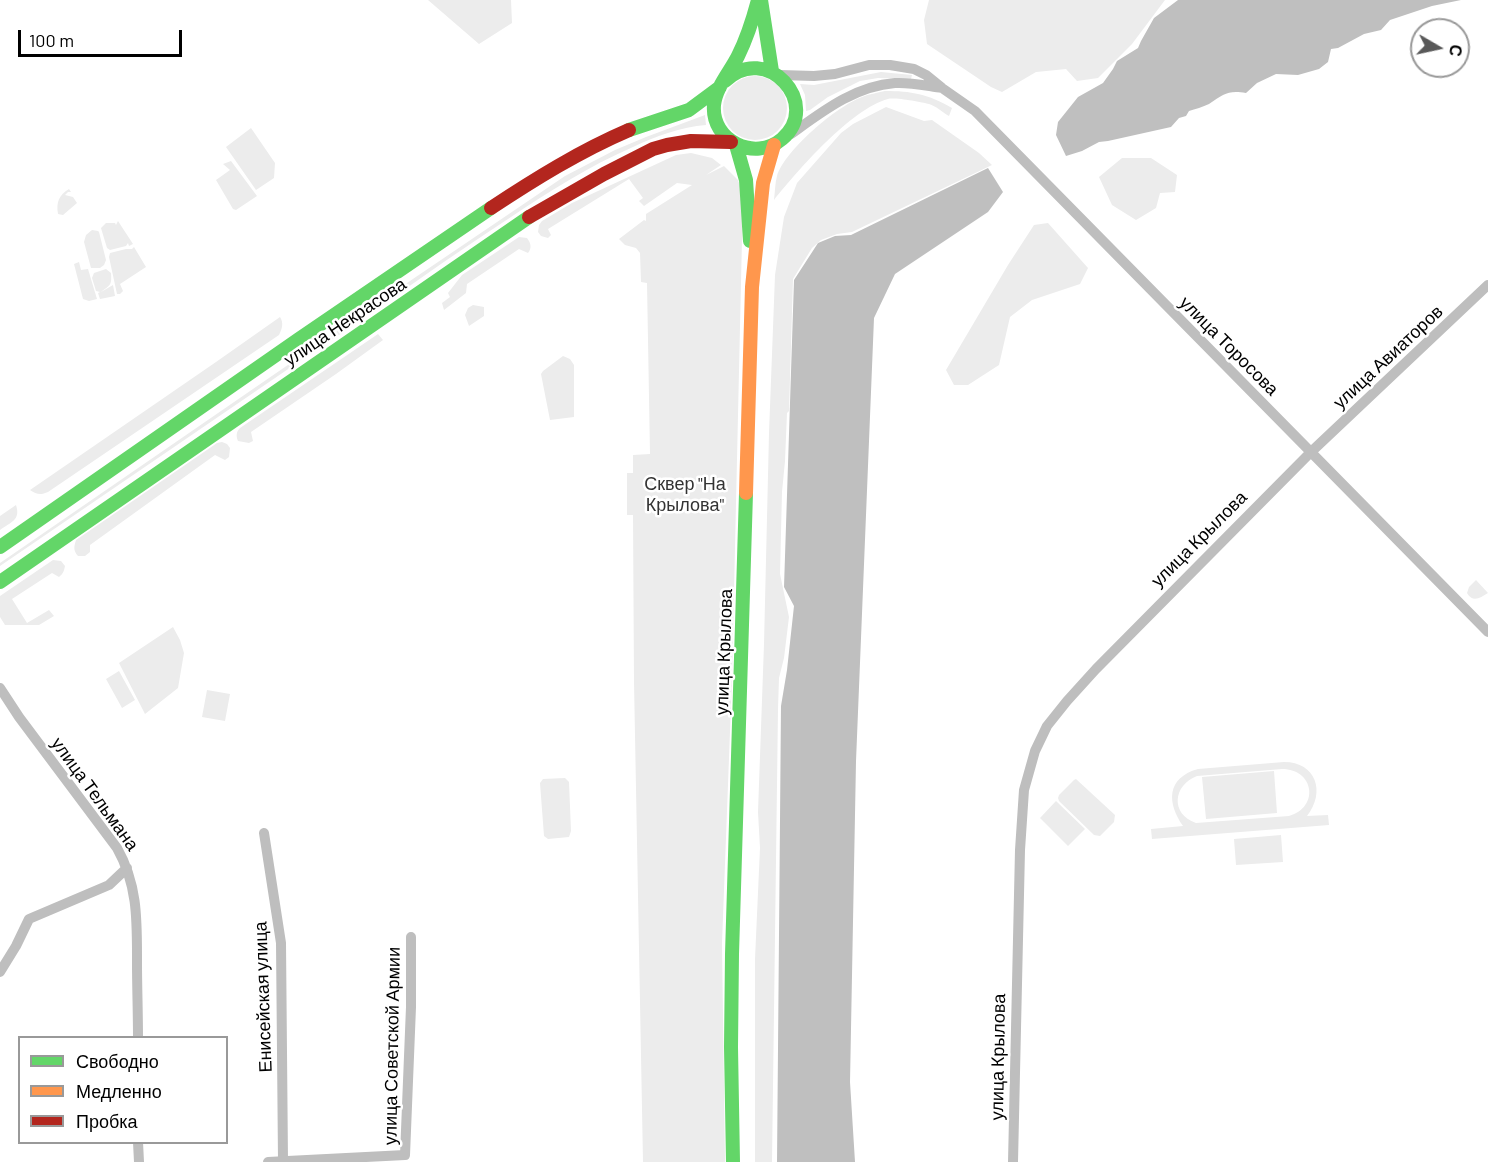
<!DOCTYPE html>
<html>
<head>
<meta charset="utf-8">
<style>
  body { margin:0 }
  #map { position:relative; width:1488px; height:1162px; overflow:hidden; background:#fff; font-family:Barlow,sans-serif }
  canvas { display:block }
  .legend { position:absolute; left:18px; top:1036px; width:210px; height:108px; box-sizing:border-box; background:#fff; border:2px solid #999; margin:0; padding:8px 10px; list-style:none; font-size:18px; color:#000 }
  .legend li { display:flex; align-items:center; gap:12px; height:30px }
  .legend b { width:30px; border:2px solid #999 }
  .north { position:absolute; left:1410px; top:18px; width:60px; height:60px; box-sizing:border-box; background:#fff; border:2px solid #999; border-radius:50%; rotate:99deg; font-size:16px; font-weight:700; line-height:24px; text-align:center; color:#000 }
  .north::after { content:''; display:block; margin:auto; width:21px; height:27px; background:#595959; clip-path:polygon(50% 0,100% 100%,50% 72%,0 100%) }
  .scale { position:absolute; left:18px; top:30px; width:164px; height:27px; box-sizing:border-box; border:3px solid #000; border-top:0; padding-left:8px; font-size:18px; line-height:21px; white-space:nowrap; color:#000; -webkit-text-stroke:4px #fff; paint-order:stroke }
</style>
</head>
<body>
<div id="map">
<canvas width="1488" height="1162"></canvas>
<ul class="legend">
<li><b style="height:8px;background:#63d668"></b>Свободно</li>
<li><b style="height:8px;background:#ff974d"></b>Медленно</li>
<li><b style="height:8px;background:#b3261e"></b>Пробка</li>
</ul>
<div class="north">С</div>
<div class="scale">100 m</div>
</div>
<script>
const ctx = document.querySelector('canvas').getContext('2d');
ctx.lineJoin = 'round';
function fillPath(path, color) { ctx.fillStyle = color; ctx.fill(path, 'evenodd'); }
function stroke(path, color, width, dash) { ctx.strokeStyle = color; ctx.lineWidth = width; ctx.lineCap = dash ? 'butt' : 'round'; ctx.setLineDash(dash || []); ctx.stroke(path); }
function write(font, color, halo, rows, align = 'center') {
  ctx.font = font + ' Barlow,sans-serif'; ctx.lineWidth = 5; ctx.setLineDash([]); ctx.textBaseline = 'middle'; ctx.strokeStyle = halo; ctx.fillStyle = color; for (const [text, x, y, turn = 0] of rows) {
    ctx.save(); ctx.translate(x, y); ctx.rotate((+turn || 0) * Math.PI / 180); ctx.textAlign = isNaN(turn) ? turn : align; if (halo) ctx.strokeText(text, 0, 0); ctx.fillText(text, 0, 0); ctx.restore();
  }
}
fillPath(new Path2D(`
  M 428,0 L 511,0 L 512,23 L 479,44 Z
  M 929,0 L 1165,0 L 1132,44 L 1098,78 L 1077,81 L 1066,69 L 1036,72 L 1002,92 L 991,87 L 927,44 L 924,20 Z
  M 881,72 L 912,75 L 911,79 L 878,78 L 860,81 L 828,97 L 810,110 L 806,111 L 805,95 L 800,84 L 814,85 Z
  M723 108a32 32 0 1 1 64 0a32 32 0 1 1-64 0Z
  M 885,91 C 911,91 928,94 952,108 L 949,116 C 942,112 936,106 929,104 C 921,102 894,97 888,99 C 851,109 798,170 774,200 C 775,192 775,183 777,176 C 785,150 837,106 862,97 C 869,94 877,93 885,91 Z
  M 886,107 L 924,121 L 932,120 L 979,153 L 992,165 L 852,232 L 837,234 L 821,240 L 812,248 L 793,279 L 789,411 L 787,413 L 785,461 L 782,492 L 780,574 L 789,617 L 784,658 L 779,678 L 778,709 L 772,1162 L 755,1162 L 755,959 L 760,848 L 758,812 L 764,644 L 769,433 L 775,275 L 784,217 L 797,183 L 841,133 L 853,124 Z
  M 705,115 L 706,125 C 681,127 656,136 633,147 C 589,166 550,191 511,217 C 465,247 420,278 376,310 L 373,306 L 565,176 L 615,150 L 646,137 Z
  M 251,128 L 275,163 L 274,178 L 256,190 L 226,147 Z
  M 691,153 L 712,158 L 721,165 L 706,175 L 724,166 L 738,180 L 743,195 L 732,679 L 722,943 L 725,1162 L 643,1162 L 634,682 L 633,515 L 627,515 L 627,473 L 633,473 L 633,455 L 650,454 L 647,283 L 641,282 L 640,253 L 636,248 L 625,245 L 619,239 L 644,220 L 646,221 L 646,214 L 692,185 L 677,183 L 644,206 L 639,201 L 643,198 L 629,179 L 548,229 L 551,235 L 548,238 L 541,236 L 538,232 L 539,225 L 542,221 L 572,203 L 676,155 Z
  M 1122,158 L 1151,158 L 1177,175 L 1175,192 L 1160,193 L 1156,208 L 1136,220 L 1112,205 L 1099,177 Z
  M 231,161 L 257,196 L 236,210 L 233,209 L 216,180 L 230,170 L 223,164 Z
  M 69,189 L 71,192 L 68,192 L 65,195 L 73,197 L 77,203 L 63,215 L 58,214 C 56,202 59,195 69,189 Z
  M 118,221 L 133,244 L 129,246 L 128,243 L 126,246 L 110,250 L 107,248 L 101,228 L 106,223 L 115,223 L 116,225 Z
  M 1048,223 L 1088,268 L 1080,284 L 1032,300 L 1010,317 L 999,365 L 968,385 L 954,385 L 946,370 L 1008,265 L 1034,225 Z
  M 92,230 L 98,231 L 99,232 L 106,260 L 104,265 L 100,268 L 91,268 L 84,242 L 86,235 Z
  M 519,237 L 527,238 C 531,243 532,248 528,253 L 519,249 L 467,284 L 466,293 L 444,310 L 442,303 L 450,297 L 448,293 L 462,275 Z
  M 134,247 L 146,267 L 120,284 L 123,291 L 120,294 L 117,294 L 109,257 L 110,253 L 126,249 L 132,249 Z
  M 79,262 L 81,270 L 88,269 L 97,299 L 89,301 L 83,299 L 74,264 Z
  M 106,269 L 111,273 C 112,286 110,285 101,292 L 113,285 L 115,296 L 100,299 L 98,293 L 100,292 L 96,291 L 92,278 L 94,273 Z
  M 473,305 L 484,307 L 484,316 L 469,326 L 465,315 L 468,308 Z
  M 362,314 L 365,318 L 316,350 L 0,566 L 0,563 Z
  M 280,317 C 284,323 282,329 279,335 L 48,492 C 41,495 37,495 30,490 L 216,362 Z
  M 378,334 L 383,340 L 336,374 L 251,432 L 253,441 L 249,443 L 238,441 C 236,436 236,432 240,428 Z
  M 563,356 L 570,359 L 574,365 L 574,417 L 550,420 L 541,374 L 543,371 Z
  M 222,442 L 227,444 L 230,448 L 229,457 L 225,460 L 215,455 L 90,545 L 90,552 L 85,556 L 78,556 C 73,550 74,547 76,540 L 204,452 L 217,443 Z
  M 16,505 C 21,520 11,522 0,530 L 0,516 Z
  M 53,560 L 61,561 L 65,566 C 64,571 63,574 59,577 L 52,573 L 12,599 L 27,623 L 49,610 L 54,616 L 39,625 L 5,625 L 0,617 L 0,596 Z
  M 1476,580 L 1488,593 C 1480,598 1473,603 1467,593 L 1469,587 Z
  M 173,627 L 180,640 L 184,653 L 178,688 L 145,714 L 119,663 Z
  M 119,671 L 135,700 L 122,708 L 106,679 Z
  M 207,690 L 230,694 L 225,721 L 202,717 Z
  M 1284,762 C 1316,762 1326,792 1307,816 L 1328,815 L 1329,825 L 1152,839 L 1151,829 L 1183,826 C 1167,803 1166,778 1198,769 ZM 1282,769 C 1314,769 1320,807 1289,816 L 1196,823 C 1170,814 1173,785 1197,776 Z
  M 1274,771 L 1277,813 L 1206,819 L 1202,777 Z
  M 565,778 L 569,782 L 571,831 L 569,837 L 548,839 L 544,836 L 540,783 L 543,779 Z
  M 1076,779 L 1115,815 L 1114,822 L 1100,836 L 1094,835 L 1059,801 L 1058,798 L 1059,795 L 1074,780 Z
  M 1056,801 L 1085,829 L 1068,846 L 1040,818 Z
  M 1281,835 L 1283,862 L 1236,865 L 1234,839 Z`), '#ececec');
fillPath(new Path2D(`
  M 1178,0 L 1461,0 L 1432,6 L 1390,20 L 1381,30 L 1364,34 L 1338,48 L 1331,49 L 1328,62 L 1319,69 L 1298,75 L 1276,74 L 1257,83 L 1246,93 C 1228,90 1224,94 1209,104 C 1203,107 1195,109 1189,111 L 1186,116 L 1179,118 L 1171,127 L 1108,141 L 1099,142 L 1082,151 L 1066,156 L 1056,135 L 1058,122 L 1078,97 L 1103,83 L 1113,69 L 1117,61 L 1138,48 L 1141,41 L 1154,18 Z
  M 988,168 L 1003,192 L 988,212 L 895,274 L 874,318 L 856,761 L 850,1082 L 855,1162 L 777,1162 L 781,706 L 787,670 L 794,606 L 784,587 L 794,280 L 818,243 L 835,236 L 851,235 Z`), '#bfbfbf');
stroke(new Path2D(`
  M 780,75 L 814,76 L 835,74 L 869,65 L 890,65 L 914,69 L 926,75 L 942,88 L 975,111 L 1488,632
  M 791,134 C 823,111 855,86 895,83 C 910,82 927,86 942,88
  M 0,688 L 19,717 L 117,848 C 138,885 137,921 137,962 C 137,987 138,1012 138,1038
  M 264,833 L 281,943 L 283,1161
  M 0,972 L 16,946 L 29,919 L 109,885 L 127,868
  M 138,1142 L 139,1162
  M 268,1162 L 405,1155 L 411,1007 L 411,937
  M 1013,1162 L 1020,850 L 1024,790 L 1035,751 L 1047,726 L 1067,701 L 1096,669 L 1311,452 L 1488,285`), '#bebebe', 10);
stroke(new Path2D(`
  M 761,0 L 772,71
  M 725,81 C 766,41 823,104 782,139 C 755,162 711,141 714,105 C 716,87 730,72 738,56 C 747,38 753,19 758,0
  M 629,130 L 689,110 L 720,87
  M 736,145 L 746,180 L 750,241
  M 0,547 L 299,339 L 491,208
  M 0,582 L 529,217
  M 733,1162 L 731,1047 L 732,954 L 746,493`), '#63d668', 14);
stroke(new Path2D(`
  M 746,493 L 752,287 L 763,183 L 774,145`), '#ff974d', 14);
stroke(new Path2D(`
  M 491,208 C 535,179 580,151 629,130
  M 529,217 L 604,174 L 653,149 L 667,145 L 691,141 L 731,142`), '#b3261e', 14);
write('18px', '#000', '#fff', [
  ["улица Некрасова",345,322,-34],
  ["улица Торосова",1229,346,45],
  ["улица Авиаторов",1388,357,-43],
  ["улица Крылова",1199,539,-45],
  ["улица Крылова",724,652,-88],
  ["улица Тельмана",95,794,54],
  ["Енисейская улица",263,997,-92],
  ["улица Советской Армии",392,1046,-89],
  ["улица Крылова",998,1057,-89]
]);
write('18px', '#333', '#fff', [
  ["Сквер \"На",685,484],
  ["Крылова\"",685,505]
]);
</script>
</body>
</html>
